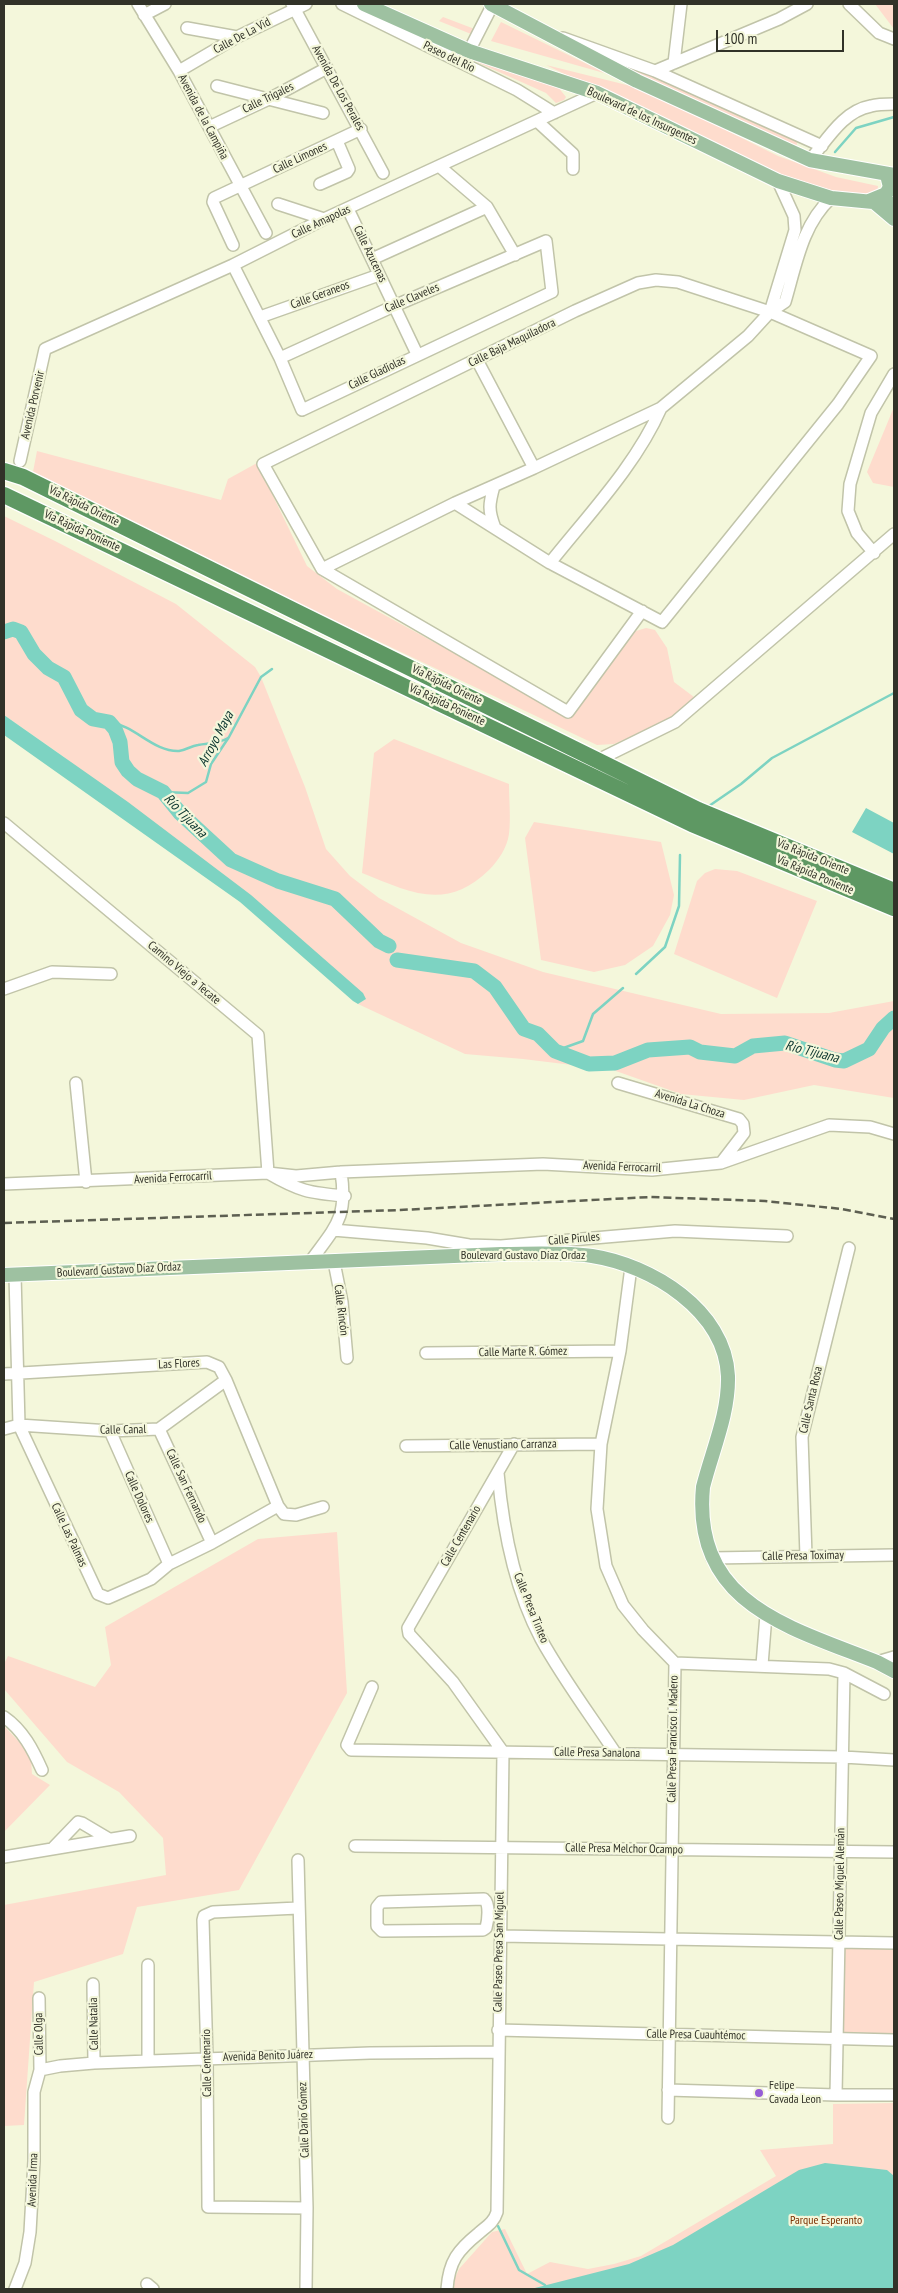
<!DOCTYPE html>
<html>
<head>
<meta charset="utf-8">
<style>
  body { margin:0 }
  #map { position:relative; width:898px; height:2293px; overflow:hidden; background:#f4f7db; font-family:"PT Sans Narrow",sans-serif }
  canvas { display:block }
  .frame { position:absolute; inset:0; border:5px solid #313228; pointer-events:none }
  .scale { position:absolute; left:716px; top:30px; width:128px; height:22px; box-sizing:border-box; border:2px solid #313228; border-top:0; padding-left:6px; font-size:15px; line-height:18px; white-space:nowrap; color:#313228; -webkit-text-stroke:4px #f4f7db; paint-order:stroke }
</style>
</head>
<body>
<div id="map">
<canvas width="898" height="2293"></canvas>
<div class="frame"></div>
<div class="scale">100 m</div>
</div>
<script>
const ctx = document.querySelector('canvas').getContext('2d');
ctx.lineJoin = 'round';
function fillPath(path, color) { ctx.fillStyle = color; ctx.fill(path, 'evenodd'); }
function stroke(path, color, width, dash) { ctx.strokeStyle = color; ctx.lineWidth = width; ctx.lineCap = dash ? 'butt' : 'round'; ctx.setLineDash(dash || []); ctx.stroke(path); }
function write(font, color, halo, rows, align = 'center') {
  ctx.font = font + ' "PT Sans Narrow",sans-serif'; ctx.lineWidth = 4.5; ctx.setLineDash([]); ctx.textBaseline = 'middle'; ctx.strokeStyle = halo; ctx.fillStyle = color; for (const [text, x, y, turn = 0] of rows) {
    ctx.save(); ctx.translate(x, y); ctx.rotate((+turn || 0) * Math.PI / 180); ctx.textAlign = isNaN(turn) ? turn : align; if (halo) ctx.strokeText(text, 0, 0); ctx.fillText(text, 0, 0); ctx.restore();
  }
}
fillPath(new Path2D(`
  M 875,4 L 894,4 L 894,29 Z
  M 443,17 L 472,28 L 474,29 L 471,34 L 439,21 Z
  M 501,22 L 599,70 L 604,73 L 491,41 Z
  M 586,49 L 633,66 L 795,139 L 797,142 L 796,149 Z
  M 470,57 L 558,87 L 566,97 L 564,100 L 556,103 L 546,93 L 470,59 Z
  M 546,65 L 643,89 L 778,156 L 836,177 L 878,186 L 877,196 L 807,187 L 682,131 Z
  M 894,407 L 894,487 L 873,483 L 867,472 Z
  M 37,451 L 221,500 L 228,479 L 257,463 L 307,566 L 337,589 L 569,716 L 636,631 L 646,628 L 655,630 L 667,648 L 674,682 L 694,697 L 672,719 L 614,744 L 597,745 L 32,477 Z
  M 4,516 L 55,541 L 176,604 L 255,667 L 261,677 L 305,787 L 326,849 L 350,876 L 379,898 L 461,943 L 543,972 L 721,1014 L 829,1013 L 894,1001 L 894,1098 L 814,1085 L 744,1100 L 681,1094 L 613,1070 L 523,1059 L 465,1054 L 358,1004 L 366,999 L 64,757 L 4,715 Z
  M 394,739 L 509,784 C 509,801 511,818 509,834 C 507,848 498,861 489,870 C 446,912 410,892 362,873 L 374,753 Z
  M 534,822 L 661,842 L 674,895 L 670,915 L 653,946 L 625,965 L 594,972 L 541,960 L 525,838 Z
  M 715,869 L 737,871 L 817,901 L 777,998 L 674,954 L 697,881 L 705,873 Z
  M 337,1532 L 347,1693 L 239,1890 L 137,1907 L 123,1954 L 34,1982 L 24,2125 L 4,2126 L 4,1905 L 166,1875 L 163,1838 L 119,1792 L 67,1762 L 4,1689 L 4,1664 L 8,1656 L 95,1687 L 111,1665 L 105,1627 L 258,1539 Z
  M 4,1726 L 24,1747 L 31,1759 L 32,1774 L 50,1785 L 4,1832 Z
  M 843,1946 L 894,1947 L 894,2036 L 844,2034 Z
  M 894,2103 L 894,2286 L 884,2289 L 454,2289 L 455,2278 L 459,2269 L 492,2232 L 505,2229 L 527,2274 L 550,2262 L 588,2269 L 614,2264 L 641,2256 L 776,2176 L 760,2150 L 833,2144 L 833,2104 Z`), '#fedccd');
fillPath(new Path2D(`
  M 4,715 L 128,802 L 251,895 L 363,993 L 366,999 L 358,1004 L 353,1001 L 240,902 L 4,735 Z
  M 866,808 L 894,823 L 894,854 L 852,832 Z
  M 825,2163 L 887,2170 L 894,2176 L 894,2289 L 531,2289 L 629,2264 L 673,2245 L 799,2170 Z`), '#7dd3c2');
stroke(new Path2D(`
  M 835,152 L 856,128 L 894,117
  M 109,722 C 136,726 153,752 179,751 C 186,750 191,746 198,745 C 209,743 218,744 228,738
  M 163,792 L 188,793 L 206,782 L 211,764 L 229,737 L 261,677 L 272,669
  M 709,806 L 741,784 L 772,758 L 894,693
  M 636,974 L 665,947 L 679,906 L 680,855
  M 555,1051 L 583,1041 L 593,1014 L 623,988
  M 498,2226 L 519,2270 L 545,2285`), '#7dd3c2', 2.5);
stroke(new Path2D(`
  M 4,632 L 13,629 L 21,632 L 34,654 L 48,668 L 64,677 L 81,710 L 93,719 L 109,722 L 115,729 L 120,742 L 122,762 L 128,771 L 137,779 L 163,792 L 180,813 L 231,860 L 278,881 L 335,899 L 379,941 L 389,946
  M 397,960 L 474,971 L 495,987 L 524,1029 L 538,1034 L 555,1051 L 589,1064 L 615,1063 L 648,1050 L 690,1047 L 700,1052 L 735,1056 L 753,1046 L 785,1043 L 835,1060 L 844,1061 L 869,1049 L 883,1028 L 894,1018`), '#7dd3c2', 15);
const minor = new Path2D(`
  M 138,4 L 179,71 L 266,233
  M 292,4 L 383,173
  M 342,4 L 517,90 L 554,113
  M 849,4 L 879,33 L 894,39
  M 144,15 L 165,4
  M 187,28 L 237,37
  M 563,38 L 655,71 L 822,146
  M 469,51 L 493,4
  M 674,63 L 681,4
  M 179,71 L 237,37 L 306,4
  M 655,71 L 779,19 L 807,4
  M 217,86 L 323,113
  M 537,121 L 573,154 L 573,169
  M 209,127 L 269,99 L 327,68
  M 810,160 C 827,140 843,111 871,106 C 878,104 887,104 894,104
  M 439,166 L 487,207 L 515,255
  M 320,184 L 347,172 L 349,169 L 337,141
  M 278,204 L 324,219
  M 348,209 L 417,354
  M 233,245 L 213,202 L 214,198 L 361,129
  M 372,259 L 487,207
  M 233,265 L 280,358 L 302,410 L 552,292 L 546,241 L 394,306 L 280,358
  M 770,312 L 795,230 L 794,216 L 778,181
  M 260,317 L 379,275
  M 477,360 L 534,468
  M 20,461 L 45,349 L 233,265 L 324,219 L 597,93
  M 494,486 C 489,504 488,510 495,528
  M 455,503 L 550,563 L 662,622 L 838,404 L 871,356 L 770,312 L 678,282 L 656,280 L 638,283 L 575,311 L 263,464 L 322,569 L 568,712 L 642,611
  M 874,553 L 857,533 L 848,511 L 850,484 L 871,413 L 894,374
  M 550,563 C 589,514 636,465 661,408
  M 322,569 L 455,503 L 534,468 L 661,408 L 748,336 L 770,312 L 785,302 C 796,265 802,225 831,198
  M 598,760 L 675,722 L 894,534
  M 4,823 L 258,1035 L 268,1173 C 299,1191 309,1193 345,1196
  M 4,989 L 52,972 L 111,974
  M 76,1083 L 86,1182
  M 618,1083 L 739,1119 L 743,1124 L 744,1133 L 721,1163
  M 4,1184 L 268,1173 L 296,1176 L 341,1172 L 543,1164 L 652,1170 L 721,1163 L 829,1125 L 870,1127 L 894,1134
  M 333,1230 L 427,1238 L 469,1245 L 501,1246 L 675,1231 L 787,1236
  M 310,1262 C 336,1226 348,1218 341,1172
  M 334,1262 L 342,1302 L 347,1358
  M 631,1267 L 620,1351 L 601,1444 L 597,1509 L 606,1566 L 623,1605 L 643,1630 L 675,1663 L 668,2118
  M 15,1275 L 19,1425 L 98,1594 L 108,1598 L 151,1579 L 169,1564 L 212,1543 L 278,1506
  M 426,1353 L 620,1351
  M 4,1374 L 207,1362 L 219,1367 L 226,1380 L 278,1506 L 284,1514 L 296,1515 L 323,1507
  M 4,1429 L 19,1425 L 110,1431 L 159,1429 L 226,1380
  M 159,1429 L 212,1543
  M 110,1431 L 169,1564
  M 406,1446 L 601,1444
  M 498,1473 C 503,1530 514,1588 541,1639 C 563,1679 591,1716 616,1754
  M 806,1556 L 802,1437 L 849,1248
  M 712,1558 L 894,1555
  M 877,1662 L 894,1657
  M 675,1663 L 829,1669 L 844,1673 L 884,1694
  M 762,1665 L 766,1615
  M 372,1687 L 347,1745 L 351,1750 L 843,1757 L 894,1760
  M 4,1717 C 23,1730 33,1750 42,1770
  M 355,1846 L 894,1852
  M 53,1848 L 78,1822 L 82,1823 L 109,1839
  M 4,1857 L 130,1836
  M 298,1860 L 307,2208 L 306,2289
  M 484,1899 C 490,1904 488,1920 486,1928 L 483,1930 L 382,1931 L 377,1926 L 377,1907 L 381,1902 Z
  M 298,1908 L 213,1912 L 204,1916 L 203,1920 L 207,2059 L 208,2202 L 208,2207 L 307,2208
  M 500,1936 L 894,1943
  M 148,1965 L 148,2061
  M 93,1984 L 94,2063
  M 498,2030 L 894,2040
  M 40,2070 L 60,2066 L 94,2063 L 370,2053 L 497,2052
  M 668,2090 L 836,2095 L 894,2095
  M 836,2095 L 844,1673
  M 147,2284 L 153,2289
  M 15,2289 L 25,2263 L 30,2232 L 34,2161 L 34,2092 L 40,2070 L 39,1998
  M 447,2289 C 449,2261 458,2250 479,2233 C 487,2226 494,2222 497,2212 L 503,1752 L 453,1682 L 409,1634 L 408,1628 L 514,1444`);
const major = new Path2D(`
  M 364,4 L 469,51 L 597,93 L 778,181 L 831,198 L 894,204
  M 491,4 L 637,81 L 810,160 L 894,175
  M 869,201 L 886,194 L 890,187 L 887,175
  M 875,203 L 894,219
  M 4,1275 L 501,1254 C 531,1254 563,1252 592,1256 C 651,1265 725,1310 728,1376 C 729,1414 712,1451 703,1487 C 692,1604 789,1627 877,1662 L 894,1671`);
const highway = new Path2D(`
  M 4,471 L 23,477 L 698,810 L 894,891
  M 4,495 L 692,824 L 894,908`);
stroke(minor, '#c1c4a9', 14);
stroke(major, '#fff', 16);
stroke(highway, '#fff', 19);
stroke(minor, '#fff', 11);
stroke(major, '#9ec1a1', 14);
stroke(highway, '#5e9863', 16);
stroke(new Path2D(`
  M 4,1223 L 400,1210 L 650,1197 L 765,1201 L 842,1209 L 894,1219`), '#5d5f51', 2.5, [8, 4]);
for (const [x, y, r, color] of [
  [759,2093,5,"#965ed7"]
]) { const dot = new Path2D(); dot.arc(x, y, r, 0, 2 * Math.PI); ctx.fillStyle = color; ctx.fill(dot); stroke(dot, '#f4f7db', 2); }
write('12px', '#313228', '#f4f7db', [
  ["Calle De La Vid",242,36,-28],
  ["Paseo del Río",449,57,26],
  ["Avenida De Los Perales",338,88,61],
  ["Calle Trigales",268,98,-26],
  ["Boulevard de los Insurgentes",642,116,25],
  ["Avenida de la Campiña",203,117,62],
  ["Calle Limones",300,158,-25],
  ["Calle Amapolas",321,222,-25],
  ["Calle Azucenas",370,254,64],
  ["Calle Geraneos",320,295,-20],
  ["Calle Claveles",412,298,-23],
  ["Calle Baja Maquiladora",512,343,-26],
  ["Calle Gladiolas",377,373,-26],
  ["Avenida Porvenir",33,405,-77],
  ["Vía Rápida Oriente",84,506,26],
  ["Vía Rápida Poniente",82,531,25],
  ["Vía Rápida Oriente",447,685,26],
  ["Vía Rápida Poniente",447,705,25],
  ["Vía Rápida Oriente",813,857,22],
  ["Vía Rápida Poniente",815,875,23],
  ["Camino Viejo a Tecate",184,973,40],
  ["Avenida La Choza",690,1104,17],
  ["Avenida Ferrocarril",622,1167,2],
  ["Avenida Ferrocarril",173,1178,-3],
  ["Calle Pirules",574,1239,-5],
  ["Boulevard Gustavo Díaz Ordaz",523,1256],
  ["Boulevard Gustavo Díaz Ordaz",119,1270,-3],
  ["Calle Rincón",341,1310,83],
  ["Calle Marte R. Gómez",523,1352,-1],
  ["Las Flores",179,1364,-3],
  ["Calle Santa Rosa",811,1400,-77],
  ["Calle Canal",123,1430,-1],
  ["Calle Venustiano Carranza",503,1445,-1],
  ["Calle San Fernando",186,1486,65],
  ["Calle Dolores",139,1497,66],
  ["Calle Las Palmas",69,1535,65],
  ["Calle Centenario",461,1536,-60],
  ["Calle Presa Toximay",803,1556,-1],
  ["Calle Presa Tinteo",531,1608,68],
  ["Calle Presa Francisco I. Madero",673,1739,-89],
  ["Calle Presa Sanalona",597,1753,1],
  ["Calle Presa Melchor Ocampo",624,1849,1],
  ["Calle Paseo Miguel Alemán",840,1884,-89],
  ["Calle Paseo Presa San Miguel",499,1952,-89],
  ["Calle Natalia",94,2024,-91],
  ["Calle Olga",39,2034,-91],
  ["Calle Presa Cuauhtémoc",696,2035,1],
  ["Avenida Benito Juárez",268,2056,-2],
  ["Calle Centenario",207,2063,-91],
  ["Calle Dario Gómez",304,2120,-92],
  ["Avenida Irma",33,2180,-88]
]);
write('12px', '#313228', '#f4f7db', [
  ["Felipe",769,2086],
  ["Cavada Leon",769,2100]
], 'left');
write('12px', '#7c3002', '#f4f7db', [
  ["Parque Esperanto",826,2221]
]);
write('italic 14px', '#0a342e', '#f4f7db', [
  ["Arroyo Maya",216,739,-62],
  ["Río Tijuana",185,816,46],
  ["Río Tijuana",812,1052,14]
]);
</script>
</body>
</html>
